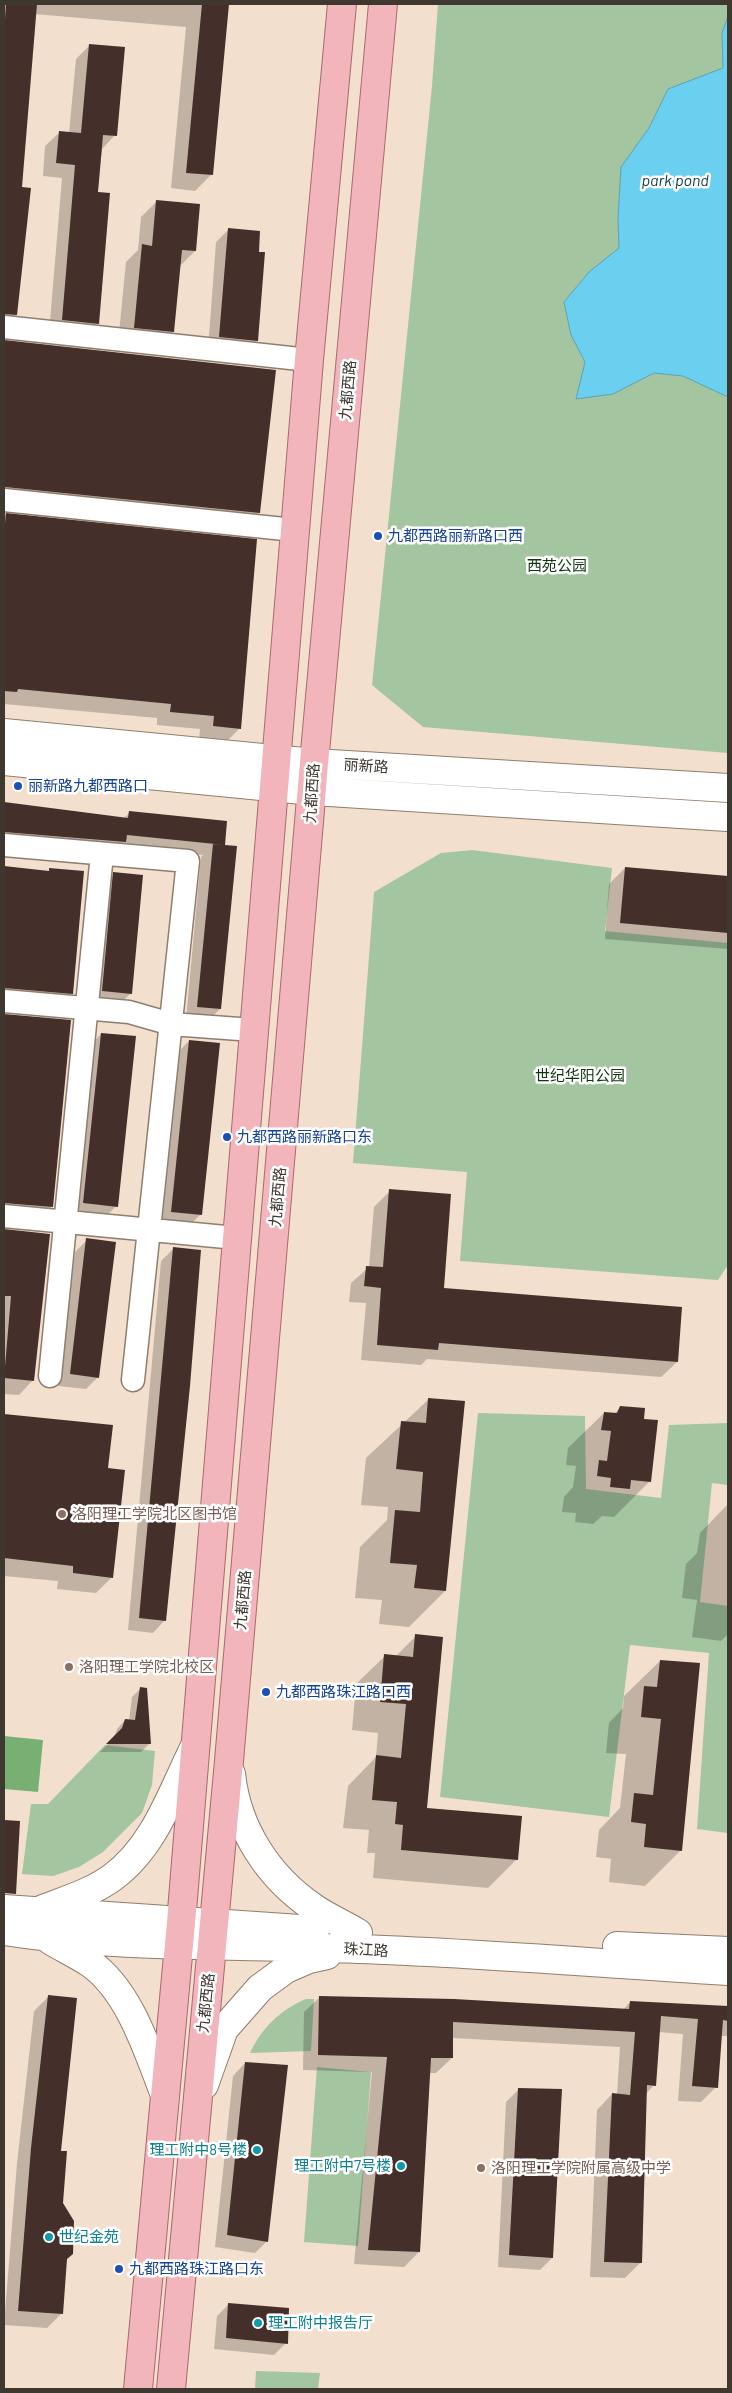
<!DOCTYPE html>
<html>
<head>
<meta charset="utf-8">
<style>
  body { margin:0 }
  #map { position:relative; width:732px; height:2393px; overflow:hidden; background:#f3dfce; font-family:Barlow,sans-serif }
  canvas { display:block }
  .frame { position:absolute; inset:0; border:5px solid #3f3831; pointer-events:none }
</style>
</head>
<body>
<div id="map">
<canvas width="732" height="2393"></canvas>
<div class="frame"></div>
</div>
<script>
const ctx = document.querySelector('canvas').getContext('2d');
ctx.lineJoin = 'round';
function fillPath(path, color) { ctx.fillStyle = color; ctx.fill(path, 'evenodd'); }
function stroke(path, color, width, dash) { ctx.strokeStyle = color; ctx.lineWidth = width; ctx.lineCap = dash ? 'butt' : 'round'; ctx.setLineDash(dash || []); ctx.stroke(path); }
function write(font, color, halo, rows, align = 'center') {
  ctx.font = font + ' Barlow,"Noto Sans SC",sans-serif'; ctx.lineWidth = 5; ctx.setLineDash([]); ctx.textBaseline = 'middle'; ctx.strokeStyle = halo; ctx.fillStyle = color; for (const [text, x, y, turn = 0] of rows) {
    ctx.save(); ctx.translate(x, y); ctx.rotate((+turn || 0) * Math.PI / 180); ctx.textAlign = isNaN(turn) ? turn : align; if (halo) ctx.strokeText(text, 0, 0); ctx.fillText(text, 0, 0); ctx.restore();
  }
}
fillPath(new Path2D(`
  M 438,4 L 728,4 L 728,753 L 423,727 L 372,685 L 432,86 Z
  M 472,850 L 612,868 L 605,931 L 728,943 L 728,1265 L 718,1280 L 460,1261 L 467,1172 L 353,1163 L 374,892 L 441,853 Z
  M 478,1413 L 585,1416 L 586,1489 L 661,1498 L 669,1425 L 728,1423 L 728,1485 L 712,1483 L 700,1602 L 728,1606 L 728,1833 L 697,1829 L 709,1653 L 630,1645 L 609,1817 L 440,1797 Z
  M 105,1745 L 155,1751 L 152,1785 L 142,1813 L 103,1852 L 79,1867 L 53,1876 L 22,1874 L 31,1804 L 48,1804 Z
  M 306,1999 L 314,1999 L 311,2051 L 250,2053 C 261,2029 281,2009 306,1999 Z
  M 317,2067 L 371,2072 L 358,2246 L 304,2242 Z
  M 256,2371 L 320,2373 L 318,2389 L 255,2389 Z`), '#a3c5a0');
fillPath(new Path2D(`
  M 4,1736 L 43,1740 L 38,1792 L 4,1789 Z`), '#78af73');
const water = new Path2D(`
  M 728,17 L 728,397 L 683,376 L 654,373 L 613,394 L 576,399 L 585,362 L 571,335 L 564,302 L 589,272 L 619,248 L 618,218 L 621,167 L 649,128 L 668,89 L 723,68 L 722,33 Z`);
fillPath(water, '#6bcfef');
stroke(water, '#5ea2b6', 1);
fillPath(new Path2D(`
  M 4,4 L 228,4 L 211,175 L 195,191 L 171,188 L 186,27 L 34,14 L 20,188 L 16,315 L 4,326 Z
  M 89,46 L 115,135 L 102,149 L 97,193 L 97,323 L 84,337 L 49,333 L 62,178 L 43,176 L 45,146 L 59,133 L 69,133 L 76,59 Z
  M 157,201 L 195,251 L 179,267 L 173,332 L 157,348 L 118,343 L 126,262 L 138,250 L 141,217 Z
  M 228,230 L 257,253 L 257,341 L 245,353 L 208,349 L 216,242 Z
  M 4,341 L 275,371 L 259,513 L 245,527 L 4,502 Z
  M 4,514 L 256,541 L 240,728 L 226,742 L 199,740 L 200,729 L 157,725 L 157,718 L 4,704 Z
  M 4,803 L 123,819 L 130,812 L 224,844 L 220,1009 L 208,1021 L 186,1019 L 201,857 L 203,855 L 120,847 L 4,844 Z
  M 6,867 L 47,872 L 50,870 L 72,993 L 57,1008 L 4,1003 L 4,869 Z
  M 625,868 L 728,877 L 728,949 L 605,939 L 609,884 Z
  M 114,874 L 131,993 L 118,1006 L 91,1003 L 102,886 Z
  M 4,1015 L 69,1021 L 51,1207 L 37,1222 L 4,1218 Z
  M 101,1034 L 116,1206 L 101,1222 L 67,1219 L 85,1050 Z
  M 189,1041 L 201,1214 L 185,1230 L 156,1227 L 173,1057 Z
  M 390,1191 L 442,1289 L 677,1362 L 661,1377 L 427,1359 L 421,1365 L 361,1360 L 366,1303 L 349,1302 L 351,1283 L 369,1267 L 374,1207 Z
  M 4,1230 L 49,1235 L 33,1380 L 19,1395 L 4,1394 Z
  M 87,1240 L 98,1377 L 86,1389 L 58,1386 L 75,1252 Z
  M 173,1249 L 165,1620 L 153,1633 L 128,1630 L 161,1261 Z
  M 429,1399 L 463,1402 L 445,1591 L 409,1627 L 379,1624 L 382,1600 L 355,1598 L 360,1547 L 387,1520 L 388,1507 L 361,1505 L 366,1458 Z
  M 621,1407 L 642,1420 L 650,1481 L 614,1517 L 602,1516 L 593,1524 L 575,1522 L 576,1513 L 562,1512 L 564,1497 L 573,1487 L 576,1466 L 566,1465 L 568,1448 L 604,1413 L 614,1414 Z
  M 4,1415 L 111,1426 L 107,1470 L 112,1577 L 96,1593 L 57,1589 L 58,1581 L 4,1576 Z
  M 728,1504 L 728,1634 L 721,1641 L 692,1637 L 697,1600 L 682,1598 L 686,1564 L 697,1553 L 700,1533 Z
  M 416,1636 L 425,1809 L 517,1859 L 488,1888 L 373,1878 L 375,1853 L 367,1853 L 369,1830 L 343,1828 L 348,1786 L 376,1757 L 378,1733 L 352,1730 L 356,1684 L 385,1656 L 395,1657 Z
  M 660,1661 L 681,1850 L 645,1886 L 609,1882 L 611,1859 L 596,1857 L 599,1830 L 620,1808 L 626,1754 L 606,1753 L 609,1723 L 623,1708 L 624,1696 Z
  M 140,1689 L 149,1744 L 141,1752 L 100,1752 L 114,1738 L 117,1729 L 125,1720 L 129,1721 L 132,1697 Z
  M 4,1821 L 19,1822 L 15,1876 L 4,1888 Z
  M 48,1997 L 65,2259 L 61,2314 L 47,2328 L 4,2325 L 17,2163 L 34,2011 Z
  M 320,1997 L 623,2010 L 630,2002 L 728,2007 L 728,2036 L 721,2036 L 716,2087 L 701,2102 L 678,2101 L 683,2034 L 658,2032 L 654,2085 L 646,2094 L 640,2263 L 625,2278 L 590,2277 L 597,2110 L 612,2094 L 617,2095 L 620,2047 L 452,2038 L 452,2058 L 436,2073 L 429,2073 L 419,2252 L 404,2267 L 354,2264 L 372,2072 L 303,2070 L 304,2012 Z
  M 245,2063 L 267,2241 L 255,2253 L 215,2247 L 233,2076 Z
  M 518,2090 L 552,2258 L 540,2270 L 498,2267 L 506,2102 Z
  M 229,2304 L 286,2343 L 274,2355 L 214,2349 L 217,2316 Z`), '#0003');
fillPath(new Path2D(`
  M 6,4 L 37,4 L 22,187 L 31,188 L 17,315 L 4,314 L 4,34 Z
  M 202,4 L 229,4 L 213,175 L 186,173 Z
  M 89,44 L 125,47 L 117,136 L 103,135 L 98,192 L 110,193 L 99,324 L 62,320 L 75,165 L 56,163 L 59,131 L 81,133 Z
  M 156,200 L 200,204 L 196,251 L 182,250 L 174,332 L 134,328 L 142,244 L 152,246 Z
  M 228,228 L 260,231 L 259,252 L 265,252 L 258,341 L 219,337 Z
  M 4,340 L 276,370 L 260,513 L 5,487 Z
  M 6,513 L 257,539 L 241,729 L 213,726 L 214,716 L 170,712 L 171,704 L 18,689 L 17,692 L 4,691 L 4,534 Z
  M 4,802 L 128,818 L 129,811 L 227,821 L 225,845 L 127,835 L 126,842 L 4,832 Z
  M 213,844 L 237,846 L 221,1009 L 197,1007 Z
  M 4,866 L 49,871 L 49,868 L 84,871 L 73,994 L 4,988 Z
  M 625,867 L 728,876 L 728,933 L 620,923 Z
  M 113,872 L 143,875 L 132,994 L 102,991 Z
  M 4,1014 L 71,1020 L 53,1207 L 4,1203 Z
  M 101,1033 L 136,1036 L 118,1207 L 83,1203 Z
  M 189,1040 L 220,1043 L 202,1215 L 171,1212 Z
  M 389,1189 L 451,1194 L 444,1288 L 682,1307 L 678,1362 L 439,1343 L 438,1350 L 377,1345 L 381,1288 L 364,1286 L 366,1266 L 383,1267 Z
  M 4,1229 L 50,1234 L 34,1381 L 4,1378 L 11,1296 L 4,1296 Z
  M 86,1238 L 116,1242 L 99,1378 L 70,1374 Z
  M 173,1247 L 201,1250 L 190,1386 L 166,1621 L 139,1618 Z
  M 428,1398 L 465,1401 L 446,1591 L 414,1588 L 417,1565 L 390,1563 L 395,1510 L 420,1512 L 423,1472 L 396,1469 L 401,1421 L 426,1423 Z
  M 620,1406 L 645,1408 L 644,1419 L 658,1420 L 651,1482 L 631,1480 L 630,1489 L 610,1487 L 611,1478 L 597,1476 L 599,1460 L 607,1461 L 611,1431 L 601,1430 L 604,1412 L 617,1413 Z
  M 4,1414 L 113,1425 L 108,1468 L 125,1470 L 113,1578 L 73,1573 L 73,1566 L 4,1558 Z
  M 415,1634 L 443,1637 L 427,1808 L 522,1816 L 518,1860 L 401,1850 L 403,1825 L 395,1824 L 397,1802 L 372,1800 L 376,1755 L 401,1758 L 406,1704 L 380,1702 L 384,1654 L 413,1657 Z
  M 660,1660 L 700,1663 L 682,1851 L 644,1847 L 646,1824 L 631,1822 L 634,1793 L 653,1795 L 661,1719 L 641,1717 L 644,1686 L 657,1687 Z
  M 140,1687 L 147,1688 L 151,1744 L 106,1744 L 122,1728 L 125,1719 L 135,1720 Z
  M 4,1820 L 20,1821 L 16,1894 L 4,1893 Z
  M 48,1995 L 77,1998 L 61,2151 L 67,2151 L 63,2203 L 74,2221 L 73,2254 L 67,2259 L 63,2314 L 18,2311 L 31,2148 Z
  M 319,1996 L 454,1999 L 629,2009 L 630,2001 L 728,2006 L 728,2021 L 723,2020 L 718,2088 L 692,2086 L 698,2019 L 661,2016 L 656,2086 L 647,2085 L 642,2263 L 604,2262 L 612,2093 L 630,2095 L 635,2032 L 453,2022 L 453,2058 L 431,2058 L 420,2252 L 368,2250 L 387,2057 L 318,2055 Z
  M 245,2062 L 288,2065 L 268,2242 L 227,2235 Z
  M 518,2088 L 562,2089 L 553,2258 L 509,2255 Z
  M 228,2303 L 289,2308 L 288,2344 L 226,2338 Z`), '#442f2a');
const street = new Path2D(`
  M 4,327 L 309,360
  M 4,500 L 294,530
  M 4,845 L 188,861 L 133,1380
  M 4,1001 L 129,1012 L 171,1024 L 253,1030
  M 4,1216 L 236,1238
  M 50,1376 L 102,854`);
const secondary = new Path2D(`
  M 4,733 L 314,763 L 728,788
  M 4,761 L 313,791 L 728,817
  M 231,1774 C 237,1829 268,1877 314,1908 C 327,1917 343,1924 358,1933
  M 4,1909 L 315,1930
  M 43,1909 C 66,1900 93,1892 113,1877 C 155,1846 172,1792 195,1746
  M 4,1931 C 121,1949 240,1944 358,1949 C 482,1953 605,1964 728,1971
  M 50,1940 C 63,1948 78,1955 90,1963 C 130,1991 148,2052 165,2095
  M 617,1946 L 728,1951
  M 204,2085 L 224,2029 L 260,1988 L 286,1969 L 309,1959 L 327,1955`);
const primary = new Path2D(`
  M 138,2389 L 181,1923 L 309,360 L 342,4
  M 171,2389 L 229,1761 L 314,763 L 383,4`);
stroke(street, '#8f7d6d', 25);
stroke(secondary, '#8f7d6d', 30);
stroke(primary, '#ac696d', 30);
stroke(street, '#fff', 22);
stroke(secondary, '#fff', 28);
stroke(primary, '#f1b5bb', 28);
for (const [x, y, r, color] of [
  [378,536,5,"#1a4fb4"],
  [18,786,5,"#1a4fb4"],
  [227,1137,5,"#1a4fb4"],
  [62,1514,5,"#8d6e63"],
  [69,1667,5,"#8d6e63"],
  [266,1692,5,"#1a4fb4"],
  [257,2150,5,"#0f9aa8"],
  [401,2166,5,"#0f9aa8"],
  [481,2168,5,"#8d6e63"],
  [49,2237,5,"#0f9aa8"],
  [119,2269,5,"#1a4fb4"],
  [258,2323,5,"#0f9aa8"]
]) { const dot = new Path2D(); dot.arc(x, y, r, 0, 2 * Math.PI); ctx.fillStyle = color; ctx.fill(dot); stroke(dot, '#fff', 2); }
write('15px', '#3f3831', '#fff', [
  ["九都西路",348,390,-85],
  ["丽新路",366,766,4],
  ["九都西路",312,793,-86],
  ["九都西路",278,1197,-85],
  ["九都西路",243,1600,-85],
  ["珠江路",366,1950,3],
  ["九都西路",206,2003,-84]
]);
write('15px', '#164399', '#fff', [
  ["九都西路丽新路口西",388,536],
  ["丽新路九都西路口",28,786],
  ["九都西路丽新路口东",237,1137],
  ["九都西路珠江路口西",276,1692],
  ["九都西路珠江路口东",129,2269]
], 'left');
write('15px', '#0f360e', '#fff', [
  ["西苑公园",557,566],
  ["世纪华阳公园",580,1076]
]);
write('15px', '#785e54', '#fff', [
  ["洛阳理工学院北区图书馆",72,1514],
  ["洛阳理工学院北校区",79,1667],
  ["洛阳理工学院附属高级中学",491,2168]
], 'left');
write('15px', '#0d838f', '#fff', [
  ["理工附中8号楼",247,2150],
  ["理工附中7号楼",391,2166],
  ["世纪金苑",59,2237,"left"],
  ["理工附中报告厅",268,2323,"left"]
], 'right');
write('italic 16px', '#0c3b49', '#fff', [
  ["park pond",675,181]
]);
</script>
</body>
</html>
